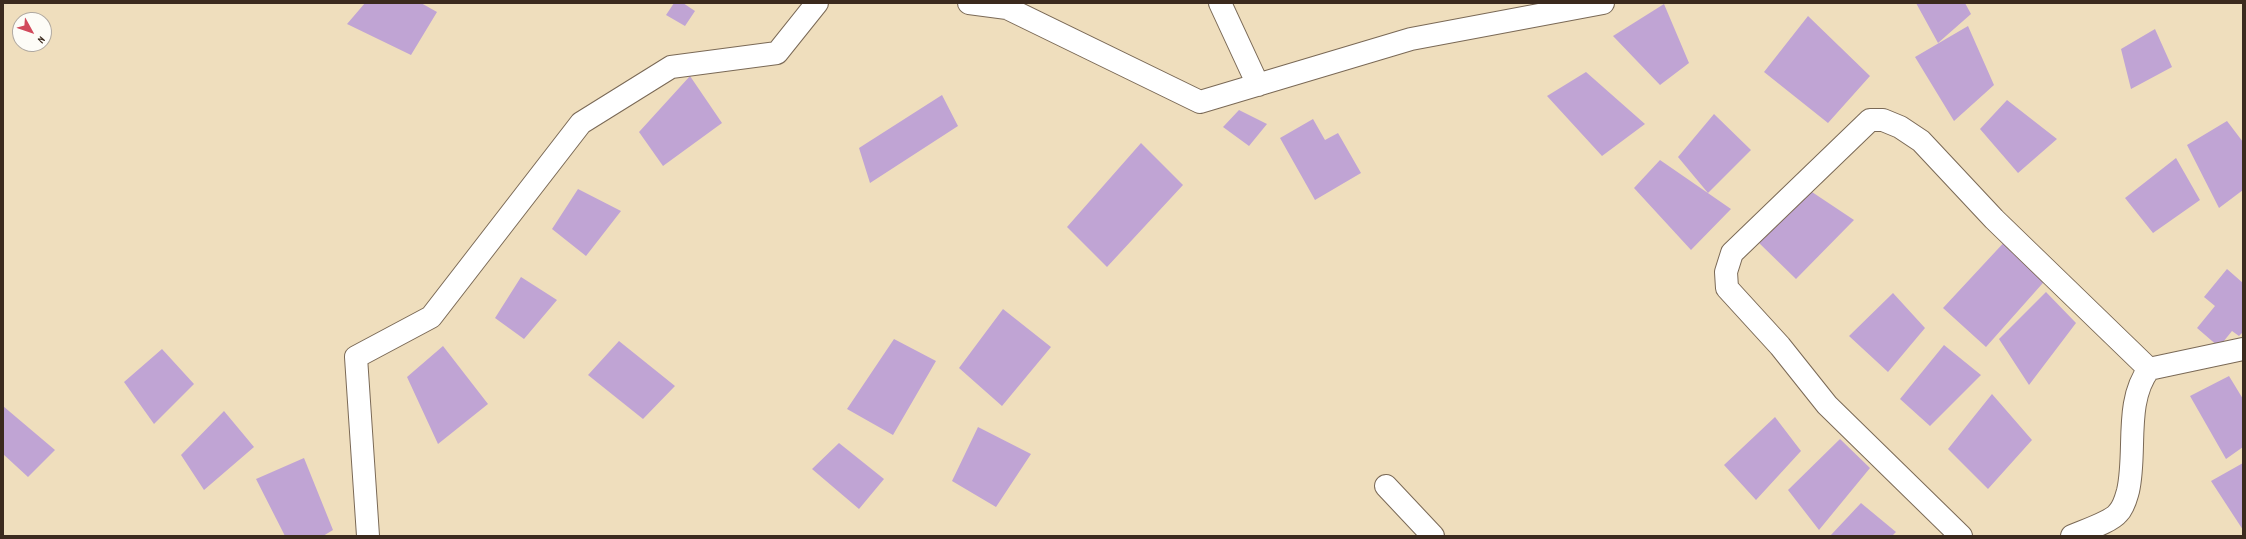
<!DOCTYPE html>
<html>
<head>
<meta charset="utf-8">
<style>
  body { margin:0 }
  #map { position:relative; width:2246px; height:539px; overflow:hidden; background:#efdebd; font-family:Dekko,sans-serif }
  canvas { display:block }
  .frame { position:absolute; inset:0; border:4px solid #3b2a1e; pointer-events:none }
  .north { position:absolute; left:12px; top:12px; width:40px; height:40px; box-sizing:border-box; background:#fdfcf7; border:1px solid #afa8a0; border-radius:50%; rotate:130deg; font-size:11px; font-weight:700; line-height:16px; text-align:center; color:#3b2a1e }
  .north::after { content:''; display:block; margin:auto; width:14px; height:18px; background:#d1495b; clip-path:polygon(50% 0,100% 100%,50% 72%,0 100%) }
</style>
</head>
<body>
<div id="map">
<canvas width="2246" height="539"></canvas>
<div class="frame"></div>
<div class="north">N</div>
</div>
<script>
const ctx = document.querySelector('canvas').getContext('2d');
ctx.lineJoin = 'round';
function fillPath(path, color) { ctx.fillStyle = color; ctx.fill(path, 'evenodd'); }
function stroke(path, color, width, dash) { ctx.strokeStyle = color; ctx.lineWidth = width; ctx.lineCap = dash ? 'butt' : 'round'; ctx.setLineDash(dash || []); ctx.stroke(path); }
fillPath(new Path2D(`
  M 365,3 L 421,3 L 437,12 L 411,55 L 347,24 Z
  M 674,3 L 683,3 L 695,11 L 685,26 L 666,15 Z
  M 1916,3 L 1965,3 L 1971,14 L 1938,43 Z
  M 1664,4 L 1689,63 L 1660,85 L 1613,36 Z
  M 1808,16 L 1870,76 L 1828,123 L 1764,72 Z
  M 1968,26 L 1994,85 L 1954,121 L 1915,57 Z
  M 2155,29 L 2172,67 L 2131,89 L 2121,49 Z
  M 1586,72 L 1645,124 L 1602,156 L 1547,96 Z
  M 690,76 L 722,123 L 663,166 L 639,132 Z
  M 942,95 L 958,126 L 870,183 L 859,148 Z
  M 2007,100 L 2057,139 L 2018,173 L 1980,129 Z
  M 1239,110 L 1267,124 L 1249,146 L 1223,127 Z
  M 1714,114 L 1751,150 L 1708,193 L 1678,157 Z
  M 1313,119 L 1325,140 L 1338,133 L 1361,173 L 1315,200 L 1280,138 Z
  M 2227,121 L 2243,142 L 2243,190 L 2219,208 L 2187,145 Z
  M 1141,143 L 1183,185 L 1107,267 L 1067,227 Z
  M 2176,158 L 2200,200 L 2153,233 L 2125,198 Z
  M 1660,160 L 1731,209 L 1691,250 L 1634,188 Z
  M 578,189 L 621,211 L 586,256 L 552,229 Z
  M 1809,190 L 1854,220 L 1796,279 L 1757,241 Z
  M 2009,237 L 2050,275 L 1986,347 L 1943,308 Z
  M 2227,269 L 2243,283 L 2243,332 L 2239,336 L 2232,331 L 2219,347 L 2197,328 L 2215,306 L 2204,297 Z
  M 521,277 L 557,300 L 524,339 L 495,318 Z
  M 2046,292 L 2076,323 L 2029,385 L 1999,339 Z
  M 1893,293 L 1925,328 L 1888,372 L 1849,336 Z
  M 1003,309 L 1051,347 L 1002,406 L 959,368 Z
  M 894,339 L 936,361 L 893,435 L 847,409 Z
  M 619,341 L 675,386 L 643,419 L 588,375 Z
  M 1944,345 L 1981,375 L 1930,426 L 1900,399 Z
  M 443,346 L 488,404 L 438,444 L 407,377 Z
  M 162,349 L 194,384 L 154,424 L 124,382 Z
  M 2229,376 L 2243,399 L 2243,447 L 2226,459 L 2190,396 Z
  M 1992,394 L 2032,440 L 1988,489 L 1948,449 Z
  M 3,406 L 55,450 L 28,477 L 3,454 Z
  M 224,411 L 254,447 L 204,490 L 181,455 Z
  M 1775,417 L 1801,451 L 1756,500 L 1724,465 Z
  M 978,427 L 1031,454 L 996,507 L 952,481 Z
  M 1840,439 L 1870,468 L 1819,530 L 1788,490 Z
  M 839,443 L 884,479 L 859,509 L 812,469 Z
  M 304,458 L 333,530 L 323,536 L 285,536 L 256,479 Z
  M 2243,463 L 2243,530 L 2211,481 Z
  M 1861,503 L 1896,532 L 1892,536 L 1830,536 Z`), '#c0a4d4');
const minor = new Path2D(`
  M 969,3 L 1007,8 L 1200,102 L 1411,39 L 1603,3
  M 1220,3 L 1258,85
  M 1386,486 L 1433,536
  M 368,536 L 356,357 L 431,317 L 581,123 L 671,67 L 777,53 L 817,3
  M 1961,536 L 1827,405 L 1780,346 L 1727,288 L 1726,272 L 1732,253 L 1870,120 L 1883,120 L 1900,127 L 1921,141 L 1994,219 L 2149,369
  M 2072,536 C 2083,531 2111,522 2118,513 C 2124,507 2126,498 2128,491 C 2137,452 2124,402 2149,369 L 2243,349`);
stroke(minor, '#7a6956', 24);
stroke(minor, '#fff', 22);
</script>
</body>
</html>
